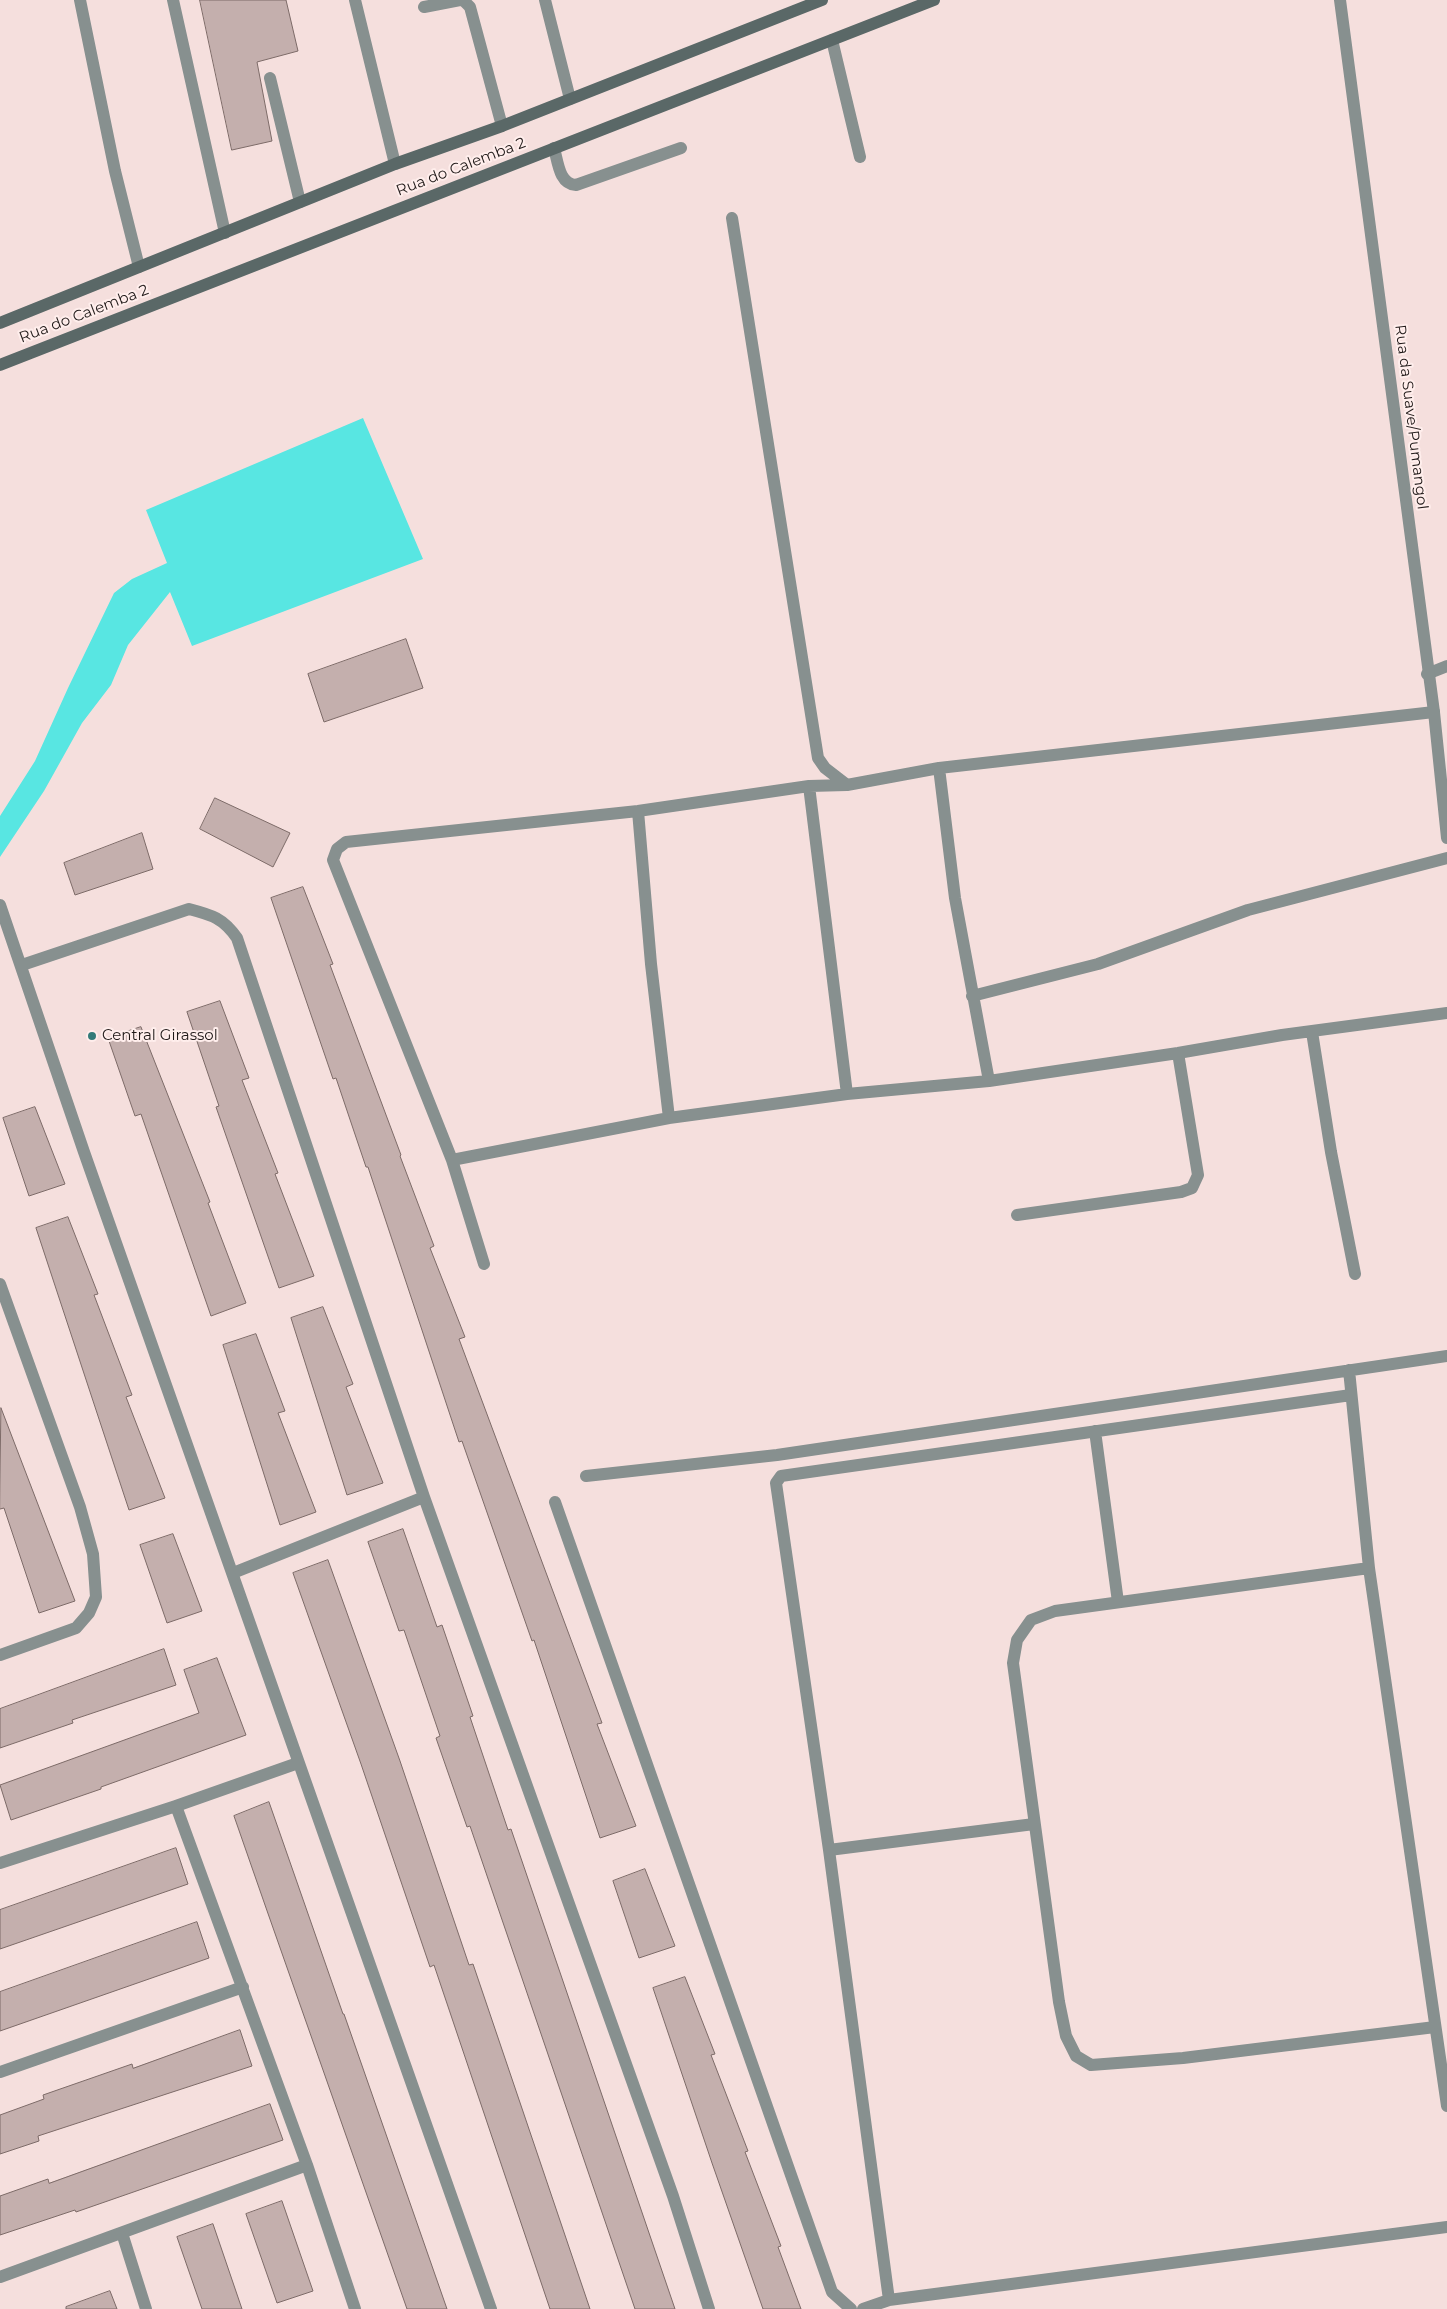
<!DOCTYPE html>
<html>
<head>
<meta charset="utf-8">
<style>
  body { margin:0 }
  canvas { display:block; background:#f5dfdd }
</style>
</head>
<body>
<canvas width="1447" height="2309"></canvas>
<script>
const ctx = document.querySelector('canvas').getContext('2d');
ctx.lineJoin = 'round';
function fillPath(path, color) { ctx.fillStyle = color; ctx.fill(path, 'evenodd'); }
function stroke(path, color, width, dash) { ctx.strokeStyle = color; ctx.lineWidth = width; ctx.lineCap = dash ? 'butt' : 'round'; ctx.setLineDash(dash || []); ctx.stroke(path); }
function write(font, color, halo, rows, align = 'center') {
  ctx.font = font + ' Montserrat,sans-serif'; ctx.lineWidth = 4; ctx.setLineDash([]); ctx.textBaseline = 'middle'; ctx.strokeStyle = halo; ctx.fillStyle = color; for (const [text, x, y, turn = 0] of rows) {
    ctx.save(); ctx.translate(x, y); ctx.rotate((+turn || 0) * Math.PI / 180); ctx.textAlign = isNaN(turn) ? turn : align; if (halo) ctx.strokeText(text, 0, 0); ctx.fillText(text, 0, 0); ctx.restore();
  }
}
fillPath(new Path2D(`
  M 363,418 L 423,559 L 192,646 L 170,592 L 128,645 L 111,685 L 82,723 L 44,791 L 0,857 L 0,816 L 35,761 L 68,688 L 114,593 L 132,579 L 167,563 L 146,510 Z`), '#58e6e2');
const building = new Path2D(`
  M 200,0 L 286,0 L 298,51 L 257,62 L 272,141 L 232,150 Z
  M 406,639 L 423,688 L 324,722 L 308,674 Z
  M 215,798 L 290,833 L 273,867 L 200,829 Z
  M 142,833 L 153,869 L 75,895 L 64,863 Z
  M 303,887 L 333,964 L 330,965 L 401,1155 L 400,1156 L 434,1246 L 430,1248 L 465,1337 L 459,1339 L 602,1723 L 597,1724 L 636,1826 L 600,1838 L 534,1640 L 532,1641 L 462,1441 L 459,1442 L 368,1167 L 366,1167 L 336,1078 L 333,1079 L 271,898 Z
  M 220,1001 L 249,1078 L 242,1080 L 278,1173 L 275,1174 L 314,1276 L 279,1288 L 216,1107 L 219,1106 L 187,1012 Z
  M 141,1027 L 210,1202 L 208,1203 L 246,1303 L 211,1316 L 141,1114 L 135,1116 L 108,1038 Z
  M 35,1107 L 65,1184 L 29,1196 L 3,1118 Z
  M 68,1217 L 98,1294 L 94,1295 L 132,1395 L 126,1397 L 165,1498 L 129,1510 L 36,1228 Z
  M 323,1307 L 353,1384 L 346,1387 L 383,1483 L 347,1495 L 291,1318 Z
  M 256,1334 L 285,1411 L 278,1413 L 316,1512 L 280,1525 L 223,1345 Z
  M 1,1408 L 75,1601 L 39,1613 L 4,1508 L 0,1509 Z
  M 403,1529 L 437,1627 L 442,1625 L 473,1716 L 470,1717 L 508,1830 L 511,1829 L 675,2309 L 635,2309 L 470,1826 L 467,1827 L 436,1738 L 440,1736 L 404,1630 L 399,1631 L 368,1542 Z
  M 173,1534 L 202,1611 L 167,1623 L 140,1545 Z
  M 328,1560 L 400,1761 L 469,1965 L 473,1964 L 590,2309 L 550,2309 L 434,1965 L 430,1967 L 361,1764 L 293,1573 Z
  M 164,1649 L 176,1685 L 72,1720 L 73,1723 L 0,1748 L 0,1709 Z
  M 217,1658 L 246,1735 L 101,1787 L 101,1789 L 11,1820 L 0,1785 L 199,1713 L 184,1670 Z
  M 269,1802 L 343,2014 L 344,2014 L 447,2309 L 407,2309 L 265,1905 L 234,1816 Z
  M 176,1848 L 188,1884 L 0,1949 L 0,1910 Z
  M 645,1869 L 675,1946 L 639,1958 L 613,1881 Z
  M 197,1922 L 209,1958 L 0,2031 L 0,1992 Z
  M 685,1977 L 715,2054 L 711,2055 L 748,2151 L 745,2152 L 781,2246 L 778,2247 L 801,2309 L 763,2309 L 712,2163 L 653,1988 Z
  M 240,2030 L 252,2066 L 38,2136 L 39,2141 L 0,2154 L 0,2115 L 44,2099 L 43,2095 L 132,2064 L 133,2068 Z
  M 270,2104 L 283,2140 L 76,2212 L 75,2210 L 0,2235 L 0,2196 L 48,2179 L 49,2183 Z
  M 282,2201 L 313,2291 L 277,2303 L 246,2214 Z
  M 213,2224 L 242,2309 L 202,2309 L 177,2237 Z
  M 110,2291 L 117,2309 L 66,2309 L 66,2307 Z`);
fillPath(building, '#c4afad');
stroke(building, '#7d6b68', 1);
stroke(new Path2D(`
  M 80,0 L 115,171 L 139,267
  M 173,0 L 225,233
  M 463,0 L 470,7 L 502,126
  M 545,0 L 570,99
  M 424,7 L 460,0
  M 832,40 L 860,157
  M 270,78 L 300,202
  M 554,148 C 558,162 559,184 576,185 L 681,148`), '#87908f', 12);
stroke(new Path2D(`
  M 355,0 L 395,164
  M 732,218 L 818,758 L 825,768 L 847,785
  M 1427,674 L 1447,666
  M 939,768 L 955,898 L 989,1081
  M 809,786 L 847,1094
  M 638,811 L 651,964 L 669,1118
  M 0,905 L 84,1152 L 491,2309
  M 22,965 L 189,909 C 212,915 223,918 237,938 L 424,1497 L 673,2196 L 709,2309
  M 972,996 L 1098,964 L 1248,910 L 1447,858
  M 1312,1032 L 1331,1152 L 1355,1274
  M 452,1160 L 669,1118 L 847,1094 L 989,1081 L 1178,1053 L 1282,1035 L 1447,1013
  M 1017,1215 L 1181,1192 L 1192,1188 L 1198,1175 L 1178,1053
  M 484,1264 L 452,1160 L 333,860 L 337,849 L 346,842 L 638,811 L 809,786 L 847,785 L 939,768 L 1434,712
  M 0,1284 L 80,1507 L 93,1554 L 96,1597 L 89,1613 L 76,1628 L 0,1655
  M 1349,1370 L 1369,1568 L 1447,2106
  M 1095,1431 L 1118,1602
  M 586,1476 L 777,1455 L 1447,1356
  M 555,1502 L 832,2292 L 851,2309
  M 1369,1568 L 1055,1611 L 1031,1620 L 1017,1640 L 1013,1663 L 1059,2002 L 1066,2036 L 1076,2056 L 1091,2065 L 1183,2058 L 1435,2027
  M 233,1573 L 424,1497
  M 176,1806 L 307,2165 L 355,2309
  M 829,1850 L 1034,1824
  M 0,1863 L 176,1806 L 298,1763
  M 0,2072 L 243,1987
  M 122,2233 L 146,2309
  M 0,2277 L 307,2165
  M 889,2300 L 829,1850 L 776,1483 L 781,1476 L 1351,1395
  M 863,2309 L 889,2300 L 1447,2227`), '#87908f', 12);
stroke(new Path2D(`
  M 1340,0 L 1434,712 L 1447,838`), '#87908f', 12);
stroke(new Path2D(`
  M 0,323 L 395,164 L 502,126 L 822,0
  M 0,365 L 934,0`), '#5a6867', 12);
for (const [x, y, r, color] of [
  [92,1036,5,"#337b79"]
]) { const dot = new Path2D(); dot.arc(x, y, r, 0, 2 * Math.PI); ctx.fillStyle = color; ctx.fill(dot); stroke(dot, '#ffeeec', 2); }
write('15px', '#201918', '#ffeeec', [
  ["Rua do Calemba 2",461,167,-21],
  ["Rua do Calemba 2",84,314,-21],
  ["Rua da Suave/Pumangol",1411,417,83]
]);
write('15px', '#201918', '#ffeeec', [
  ["Central Girassol",102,1036]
], 'left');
</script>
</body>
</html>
